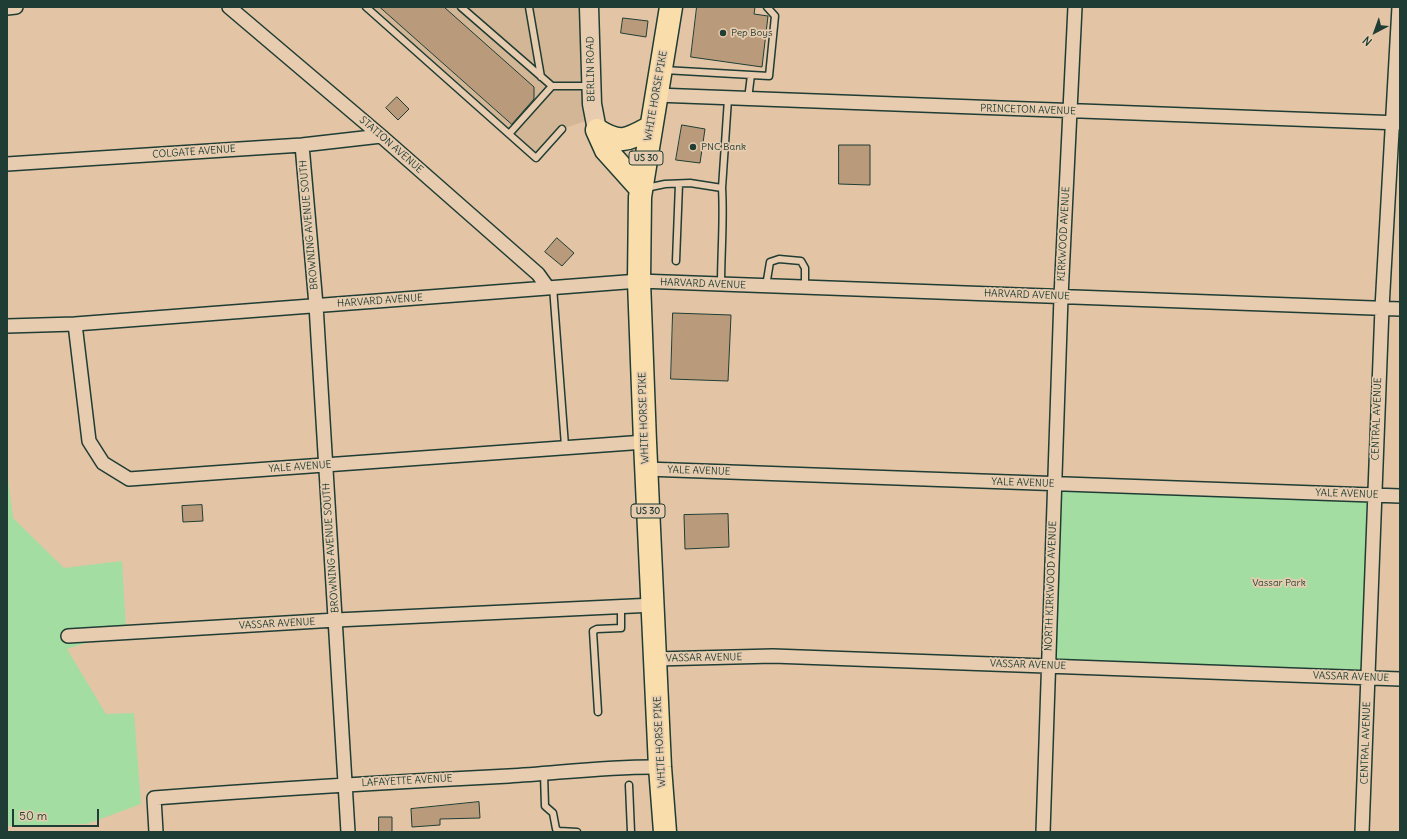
<!DOCTYPE html>
<html>
<head>
<meta charset="utf-8">
<style>
  body { margin:0 }
  #map { position:relative; width:1407px; height:839px; overflow:hidden; background:#e3c4a4; font-family:Delius,sans-serif }
  canvas { display:block }
  .frame { position:absolute; inset:0; border:8px solid #1f3d34; pointer-events:none }
  .north { position:absolute; left:1355px; top:12px; width:40px; height:40px; -webkit-text-stroke:3px #e7ccaf; paint-order:stroke; rotate:221deg; font-size:11px; font-weight:700; line-height:16px; text-align:center; color:#1f3d34 }
  .north::after { content:''; display:block; margin:auto; width:14px; height:18px; background:#1f3d34; clip-path:polygon(50% 0,100% 100%,50% 72%,0 100%) }
  .scale { position:absolute; left:12px; top:809px; width:87px; height:18px; box-sizing:border-box; border:2px solid #1f3d34; border-top:0; padding-left:5px; font-size:12px; line-height:14px; white-space:nowrap; color:#1f3d34; -webkit-text-stroke:3px #e7ccaf; paint-order:stroke }
</style>
</head>
<body>
<div id="map">
<canvas width="1407" height="839"></canvas>
<div class="frame"></div>
<div class="north">N</div>
<div class="scale">50 m</div>
</div>
<script>
const ctx = document.querySelector('canvas').getContext('2d');
ctx.lineJoin = 'round';
function fillPath(path, color) { ctx.fillStyle = color; ctx.fill(path, 'evenodd'); }
function stroke(path, color, width, dash) { ctx.strokeStyle = color; ctx.lineWidth = width; ctx.lineCap = dash ? 'butt' : 'round'; ctx.setLineDash(dash || []); ctx.stroke(path); }
function write(font, color, halo, rows, align = 'center') {
  ctx.font = font + ' Delius,sans-serif'; ctx.lineWidth = 3.5; ctx.setLineDash([]); ctx.textBaseline = 'middle'; ctx.strokeStyle = halo; ctx.fillStyle = color; for (const [text, x, y, turn = 0] of rows) {
    ctx.save(); ctx.translate(x, y); ctx.rotate((+turn || 0) * Math.PI / 180); ctx.textAlign = isNaN(turn) ? turn : align; if (halo) ctx.strokeText(text, 0, 0); ctx.fillText(text, 0, 0); ctx.restore();
  }
}
fillPath(new Path2D(`
  M 366,7 L 589,7 L 594,118 L 562,129 L 536,158 Z`), '#d2b696');
fillPath(new Path2D(`
  M 7,470 L 13,518 L 64,568 L 122,561 L 126,630 L 67,649 L 106,714 L 134,713 L 141,804 L 87,824 L 7,826 Z
  M 1054,485 L 1374,495 L 1369,678 L 1048,666 Z`), '#a4dda2');
const building = new Path2D(`
  M 380,7 L 444,7 L 534,87 L 534,99 L 512,124 Z
  M 697,7 L 755,7 L 754,14 L 768,16 L 762,67 L 691,57 Z
  M 623,18 L 648,21 L 646,37 L 621,33 Z
  M 397,97 L 409,109 L 398,120 L 386,108 Z
  M 682,125 L 705,129 L 700,163 L 676,160 Z
  M 839,145 L 870,145 L 870,185 L 839,184 Z
  M 557,238 L 574,253 L 562,266 L 545,252 Z
  M 673,313 L 731,315 L 728,381 L 671,379 Z
  M 202,505 L 203,521 L 183,522 L 182,506 Z
  M 728,514 L 729,547 L 685,549 L 684,515 Z
  M 479,802 L 480,818 L 440,819 L 440,825 L 412,827 L 411,809 Z
  M 379,817 L 392,817 L 392,832 L 379,832 Z`);
fillPath(building, '#b99b7c');
stroke(building, '#1f3d34', 1);
const lane = new Path2D(`
  M 366,7 L 536,158 L 562,129
  M 461,7 L 552,86 L 590,86
  M 529,7 L 541,77
  M 664,70 L 769,76 L 775,16 L 767,7
  M 748,99 L 751,75
  M 509,134 L 552,86
  M 646,188 L 665,184 L 690,183 L 722,188 C 724,220 721,252 721,285
  M 722,188 L 728,99
  M 676,261 L 679,184
  M 766,286 L 770,262 L 779,259 L 801,261 L 805,268 L 805,288
  M 553,287 L 565,446
  M 598,712 L 593,631 L 597,629 L 621,628 L 621,607
  M 544,774 L 545,806 L 553,813 L 556,829 L 559,831 L 577,832
  M 629,785 L 631,832`);
const street = new Path2D(`
  M 229,7 L 381,136 L 538,274 L 548,288
  M 7,8 L 16,7
  M 656,95 L 1400,123
  M 302,145 L 316,305 L 348,832
  M 7,164 L 302,145 L 381,136
  M 75,324 L 89,441 L 103,463 L 129,479 L 645,442
  M 7,326 L 75,324 L 639,281 L 1400,309
  M 646,469 L 1400,496
  M 68,636 L 336,620 L 654,605
  M 655,659 L 773,656 L 1400,679
  M 156,832 L 154,798 C 273,789 391,782 509,776 C 559,773 610,766 660,767
  M 1043,832 L 1061,297 L 1075,7
  M 1362,832 L 1382,308 L 1399,7`);
const secondary = new Path2D(`
  M 589,7 L 592,104 L 597,130`);
const highway = new Path2D(`
  M 597,130 L 606,150 L 641,189
  M 597,130 C 621,145 627,140 651,127
  M 665,832 L 660,767 L 645,442 L 639,281 L 640,197 L 671,7`);
stroke(lane, '#1f3d34', 9);
stroke(street, '#1f3d34', 16);
stroke(secondary, '#1f3d34', 21);
stroke(highway, '#1f3d34', 25);
stroke(lane, '#e7ccaf', 6);
stroke(street, '#e7ccaf', 13);
stroke(secondary, '#e7ccaf', 18);
stroke(highway, '#f9deab', 22);
for (const [x, y, r, color] of [
  [723,33,4,"#1f3d34"],
  [693,147,4,"#1f3d34"]
]) { const dot = new Path2D(); dot.arc(x, y, r, 0, 2 * Math.PI); ctx.fillStyle = color; ctx.fill(dot); stroke(dot, '#e7ccaf', 1.5); }
for (const [x, y, w] of [
  [646,158,34],
  [648,511,34]
]) { const box = new Path2D(); box.roundRect(x - w / 2, y - 7, w, 14, 3); ctx.fillStyle = '#e7ccaf'; ctx.fill(box); stroke(box, '#1f3d34', 1); }
write('bold 9px', '#1f3d34', null, [
  ["US 30",646,158],
  ["US 30",648,511]
]);
write('10px', '#1f3d34', '#e7ccaf', [
  ["Pep Boys",731,33],
  ["PNC Bank",701,147]
], 'left');
write('10px', '#1f3d34', '#e7ccaf', [
  ["BERLIN ROAD",591,69,-91],
  ["WHITE HORSE PIKE",656,96,-80],
  ["PRINCETON AVENUE",1028,110,2],
  ["STATION AVENUE",391,145,41],
  ["COLGATE AVENUE",194,152,-4],
  ["BROWNING AVENUE SOUTH",309,225,-95],
  ["KIRKWOOD AVENUE",1064,234,-87],
  ["HARVARD AVENUE",703,284,2],
  ["HARVARD AVENUE",1027,295,2],
  ["HARVARD AVENUE",380,301,-4],
  ["WHITE HORSE PIKE",644,418,-92],
  ["CENTRAL AVENUE",1377,419,-88],
  ["YALE AVENUE",300,467,-4],
  ["YALE AVENUE",699,471,2],
  ["YALE AVENUE",1023,483,2],
  ["YALE AVENUE",1347,494,2],
  ["BROWNING AVENUE SOUTH",331,548,-94],
  ["NORTH KIRKWOOD AVENUE",1051,586,-88],
  ["VASSAR AVENUE",277,624,-3],
  ["VASSAR AVENUE",704,658,-1],
  ["VASSAR AVENUE",1028,665,2],
  ["VASSAR AVENUE",1351,677,2],
  ["WHITE HORSE PIKE",660,742,-93],
  ["CENTRAL AVENUE",1366,743,-88],
  ["LAFAYETTE AVENUE",407,781,-3]
]);
write('10px', '#26453a', '#e7ccaf', [
  ["Vassar Park",1279,583]
]);
</script>
</body>
</html>
